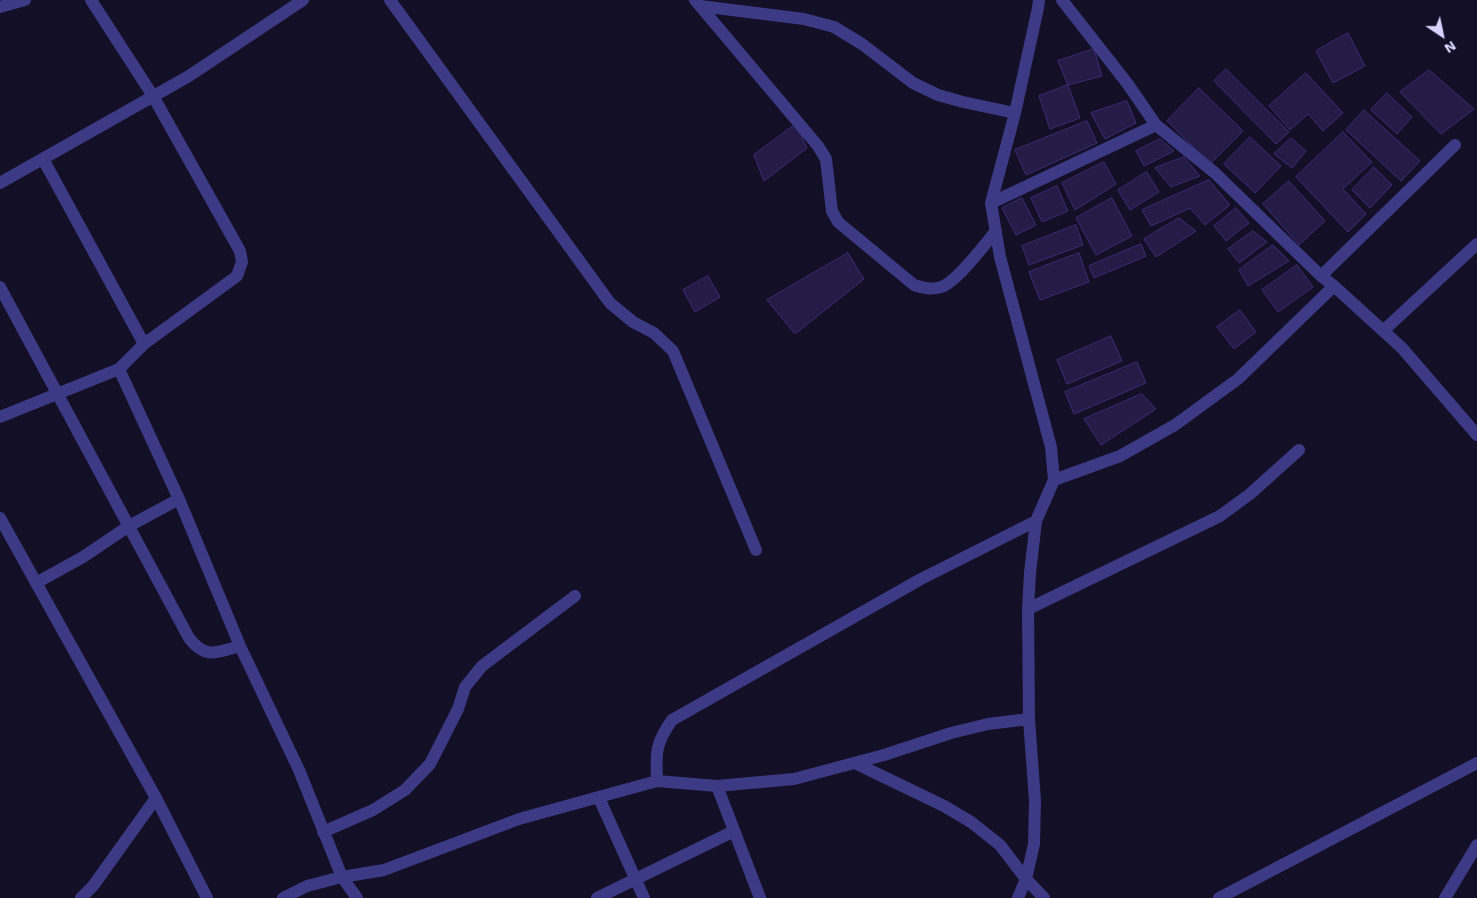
<!DOCTYPE html>
<html>
<head>
<meta charset="utf-8">
<style>
  body { margin:0 }
  #map { position:relative; width:1477px; height:898px; overflow:hidden; background:#130f26; font-family:"Work Sans",sans-serif }
  canvas { display:block }
  .north { position:absolute; left:1417px; top:10px; width:50px; height:50px; -webkit-text-stroke:4px #130f26; paint-order:stroke; rotate:146deg; font-size:14px; font-weight:700; line-height:20px; text-align:center; color:#d9d4ff }
  .north::after { content:''; display:block; margin:auto; width:18px; height:22px; background:#d9d4ff; clip-path:polygon(50% 0,100% 100%,50% 72%,0 100%) }
</style>
</head>
<body>
<div id="map">
<canvas width="1477" height="898"></canvas>
<div class="north">N</div>
</div>
<script>
const ctx = document.querySelector('canvas').getContext('2d');
ctx.lineJoin = 'round';
function fillPath(path, color) { ctx.fillStyle = color; ctx.fill(path, 'evenodd'); }
function stroke(path, color, width, dash) { ctx.strokeStyle = color; ctx.lineWidth = width; ctx.lineCap = dash ? 'butt' : 'round'; ctx.setLineDash(dash || []); ctx.stroke(path); }
const building = new Path2D(`
  M 1348,33 L 1365,66 L 1333,83 L 1316,51 Z
  M 1094,49 L 1102,76 L 1068,85 L 1058,61 Z
  M 1226,69 L 1289,132 L 1276,144 L 1214,81 Z
  M 1429,70 L 1474,109 L 1441,134 L 1400,92 Z
  M 1306,73 L 1343,113 L 1323,131 L 1308,114 L 1290,130 L 1269,106 Z
  M 1068,85 L 1080,118 L 1050,129 L 1039,96 Z
  M 1199,88 L 1243,131 L 1210,164 L 1167,121 Z
  M 1387,93 L 1412,117 L 1397,134 L 1371,110 Z
  M 1127,101 L 1136,123 L 1105,139 L 1091,113 Z
  M 1364,110 L 1420,161 L 1401,181 L 1346,130 Z
  M 1087,121 L 1097,143 L 1026,175 L 1015,150 Z
  M 796,124 L 807,148 L 764,181 L 754,155 Z
  M 1343,132 L 1372,162 L 1343,189 L 1366,214 L 1348,232 L 1296,177 Z
  M 1250,137 L 1281,166 L 1255,193 L 1224,164 Z
  M 1291,138 L 1306,151 L 1292,168 L 1274,154 Z
  M 1160,139 L 1174,151 L 1144,166 L 1136,151 Z
  M 1184,157 L 1200,176 L 1171,187 L 1155,168 Z
  M 1104,162 L 1116,184 L 1075,210 L 1062,183 Z
  M 1374,167 L 1392,185 L 1370,208 L 1352,190 Z
  M 1147,172 L 1159,192 L 1130,210 L 1118,190 Z
  M 1209,180 L 1230,205 L 1205,225 L 1190,208 L 1151,226 L 1142,210 Z
  M 1289,181 L 1325,221 L 1299,245 L 1263,204 Z
  M 1057,186 L 1068,211 L 1042,222 L 1031,198 Z
  M 1022,198 L 1036,225 L 1016,235 L 1002,208 Z
  M 1112,198 L 1132,236 L 1096,255 L 1076,218 Z
  M 1236,208 L 1249,223 L 1226,241 L 1214,226 Z
  M 1179,218 L 1196,231 L 1156,257 L 1144,239 Z
  M 1076,225 L 1083,245 L 1029,265 L 1022,246 Z
  M 1253,231 L 1267,242 L 1239,263 L 1228,249 Z
  M 1141,244 L 1146,256 L 1094,278 L 1089,266 Z
  M 1273,245 L 1289,261 L 1248,286 L 1239,270 Z
  M 848,253 L 864,279 L 795,334 L 767,300 Z
  M 1079,253 L 1089,282 L 1040,300 L 1029,272 Z
  M 1297,265 L 1313,287 L 1278,312 L 1262,290 Z
  M 708,276 L 720,297 L 695,312 L 683,290 Z
  M 1240,310 L 1256,332 L 1234,349 L 1217,327 Z
  M 1111,336 L 1122,361 L 1067,384 L 1057,360 Z
  M 1137,362 L 1146,383 L 1074,414 L 1065,392 Z
  M 1142,394 L 1156,409 L 1101,445 L 1084,419 Z`);
fillPath(building, '#241b47');
stroke(building, '#3b2d73', 1);
stroke(new Path2D(`
  M 390,0 L 610,303 L 633,322 L 654,333 L 673,351 L 756,550
  M 695,0 L 818,146 L 826,159 L 832,211 L 838,222 L 914,285 C 923,288 931,290 941,287 C 956,283 985,244 996,231
  M 1062,0 L 1127,83 L 1156,125
  M 700,6 L 804,19 L 834,27 L 862,44 L 913,83 L 938,95 L 963,102 L 1015,113
  M 0,7 L 25,0
  M 43,159 L 144,344
  M 0,183 L 189,76 L 303,0
  M 991,203 L 1156,125 L 1215,173 L 1321,276 L 1334,286 L 1402,348 L 1477,435
  M 1321,276 L 1455,145
  M 0,287 L 189,638 C 206,660 217,652 240,646
  M 1383,331 L 1477,244
  M 119,369 L 179,499 L 240,646 L 299,770 L 342,877 L 357,898
  M 0,417 L 119,369 L 144,344 L 237,276 L 242,262 L 240,251 L 153,96 L 91,0
  M 1054,480 L 1120,456 L 1175,425 L 1238,379 L 1334,286
  M 0,518 L 156,798 L 207,898
  M 36,583 L 83,557 L 129,526 L 179,499
  M 1028,609 L 1220,516 L 1250,494 L 1299,450
  M 855,763 L 944,806 L 971,822 L 1000,845 L 1026,879 L 1044,898
  M 657,781 C 656,753 655,744 672,720 L 921,579 L 1036,521
  M 717,786 L 760,898
  M 599,798 L 644,898
  M 323,832 L 373,810 L 405,790 L 430,764 L 458,709 L 465,687 L 482,666 L 575,596
  M 81,898 L 93,886 L 156,798
  M 283,898 L 307,886 L 342,877 L 384,870 L 519,819 L 657,781 L 717,786 L 794,779 L 884,755 L 951,733 L 988,724 L 1029,719
  M 597,898 L 734,831
  M 1018,898 L 1026,879 L 1034,844 L 1035,801 L 1029,719 L 1028,609 L 1030,573 L 1036,521 L 1054,480 L 1051,447 L 1000,257 L 991,203 L 1015,113 L 1038,8 L 1039,0
  M 1219,898 L 1477,763
  M 1445,898 L 1477,845`), '#3d3a85', 12);
</script>
</body>
</html>
